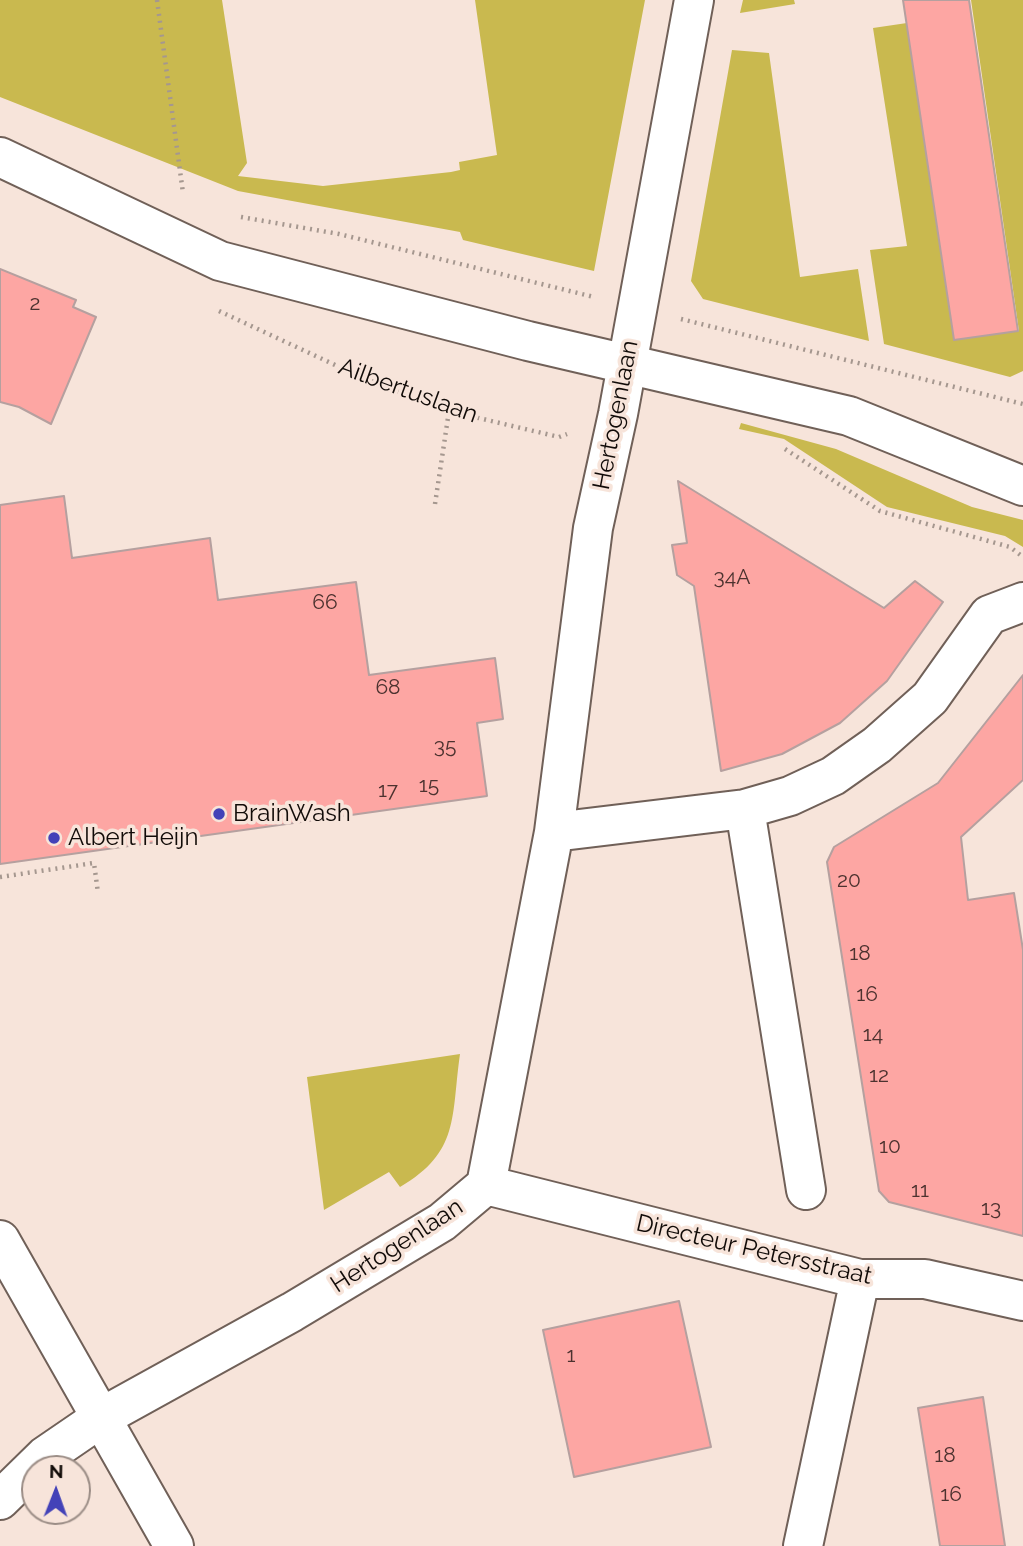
<!DOCTYPE html>
<html>
<head>
<meta charset="utf-8">
<style>
  body { margin:0 }
  #map { position:relative; width:1023px; height:1546px; overflow:hidden; background:#f7e4da; font-family:Raleway,sans-serif }
  canvas { display:block }
  .north { position:absolute; left:21px; top:1455px; width:70px; height:70px; box-sizing:border-box; background:#f7e4da; border:2px solid #9b8d86; border-radius:50%; rotate:1deg; font-size:19px; font-weight:700; line-height:28px; text-align:center; color:#110b08 }
  .north::after { content:''; display:block; margin:auto; width:24px; height:32px; background:#4342b8; clip-path:polygon(50% 0,100% 100%,50% 72%,0 100%) }
</style>
</head>
<body>
<div id="map">
<canvas width="1023" height="1546"></canvas>
<div class="north">N</div>
</div>
<script>
const ctx = document.querySelector('canvas').getContext('2d');
ctx.lineJoin = 'round';
function fillPath(path, color) { ctx.fillStyle = color; ctx.fill(path, 'evenodd'); }
function stroke(path, color, width, dash) { ctx.strokeStyle = color; ctx.lineWidth = width; ctx.lineCap = dash ? 'butt' : 'round'; ctx.setLineDash(dash || []); ctx.stroke(path); }
function write(font, color, halo, rows, align = 'center') {
  ctx.font = font + ' Raleway,sans-serif'; ctx.lineWidth = 7; ctx.setLineDash([]); ctx.textBaseline = 'middle'; ctx.strokeStyle = halo; ctx.fillStyle = color; for (const [text, x, y, turn = 0] of rows) {
    ctx.save(); ctx.translate(x, y); ctx.rotate((+turn || 0) * Math.PI / 180); ctx.textAlign = isNaN(turn) ? turn : align; if (halo) ctx.strokeText(text, 0, 0); ctx.fillText(text, 0, 0); ctx.restore();
  }
}
fillPath(new Path2D(`
  M 0,0 L 222,0 L 247,163 L 238,176 L 323,186 L 451,172 L 460,170 L 459,162 L 497,155 L 475,0 L 645,0 L 594,271 L 463,240 L 460,232 L 238,191 L 0,97 Z
  M 743,0 L 794,0 L 795,4 L 740,13 Z
  M 971,0 L 1023,0 L 1023,371 L 1010,377 L 884,344 L 870,250 L 907,246 L 873,28 L 907,23 L 954,340 L 1019,331 Z
  M 732,50 L 769,53 L 800,277 L 858,269 L 869,341 L 703,299 L 691,281 Z
  M 741,423 L 836,449 L 972,507 L 1023,520 L 1023,547 L 1005,536 L 887,507 L 784,439 L 739,429 Z
  M 460,1054 C 451,1117 460,1152 400,1187 L 389,1172 L 324,1210 L 307,1077 Z`), '#c9b94f');
const building = new Path2D(`
  M 903,0 L 969,0 L 1018,331 L 954,340 Z
  M 0,269 L 76,300 L 73,307 L 96,317 L 51,424 L 19,407 L 0,402 Z
  M 678,481 L 884,608 L 915,581 L 943,602 L 887,681 L 840,723 L 782,754 L 721,771 L 694,586 L 677,575 L 672,545 L 687,543 Z
  M 64,496 L 72,558 L 210,538 L 218,600 L 356,582 L 369,675 L 495,658 L 503,719 L 477,723 L 487,796 L 0,864 L 0,505 Z
  M 1023,675 L 1023,780 L 961,837 L 968,900 L 1014,893 L 1023,950 L 1023,1236 L 889,1202 L 879,1191 L 827,862 L 834,847 L 938,783 Z
  M 679,1301 L 711,1447 L 574,1477 L 543,1330 Z
  M 983,1397 L 1005,1546 L 940,1546 L 918,1408 Z`);
fillPath(building, '#fda6a3');
stroke(building, '#b5a09f', 2);
const minor = new Path2D(`
  M 745,809 L 806,1190
  M 554,832 L 745,809 L 790,796 L 833,776 L 877,745 L 930,698 L 989,615 L 1023,602
  M 486,1185 L 860,1279 L 925,1279 L 1023,1301
  M 0,1500 L 45,1456 L 102,1417 L 292,1312 L 442,1222 L 486,1185 L 554,832 L 593,528 L 618,414 L 694,0
  M 803,1546 L 860,1279`);
const tertiary = new Path2D(`
  M 0,1240 L 174,1546`);
const secondary = new Path2D(`
  M 0,157 L 220,261 L 528,341 L 849,416 L 1023,486`);
stroke(minor, '#706058', 42);
stroke(tertiary, '#706058', 42);
stroke(secondary, '#706058', 42);
stroke(new Path2D(`
  M 157,0 L 183,193
  M 241,217 L 339,234 L 594,297
  M 219,311 L 361,377 L 449,411 L 559,437 L 567,434
  M 681,319 L 1023,404
  M 785,449 L 880,511 L 1010,547 L 1023,557
  M 435,504 L 449,411
  M 0,877 L 94,863 L 98,893`), '#a5978f', 4.5, [2, 5]);
stroke(minor, '#fff', 38);
stroke(tertiary, '#fff', 38);
stroke(secondary, '#fff', 38);
for (const [x, y, r, color] of [
  [219,814,7,"#4342b8"],
  [54,838,7,"#4342b8"]
]) { const dot = new Path2D(); dot.arc(x, y, r, 0, 2 * Math.PI); ctx.fillStyle = color; ctx.fill(dot); stroke(dot, '#f7e4da', 2.5); }
write('21px', '#4c322f', null, [
  ["2",35,304],
  ["34A",732,578],
  ["66",325,603],
  ["68",388,688],
  ["35",445,747],
  ["15",429,786],
  ["17",388,791],
  ["20",849,881],
  ["18",860,954],
  ["16",867,995],
  ["14",873,1035],
  ["12",879,1076],
  ["10",890,1147],
  ["11",920,1191],
  ["13",991,1209],
  ["1",571,1356],
  ["18",945,1456],
  ["16",951,1495]
]);
write('24px', '#110b08', '#f7e4da', [
  ["Ailbertuslaan",408,391,20],
  ["Hertogenlaan",616,415,-79],
  ["Hertogenlaan",397,1246,-33],
  ["Directeur Petersstraat",754,1250,13]
]);
write('24px', '#110b08', '#f7e4da', [
  ["BrainWash",233,814],
  ["Albert Heijn",68,838]
], 'left');
</script>
</body>
</html>
